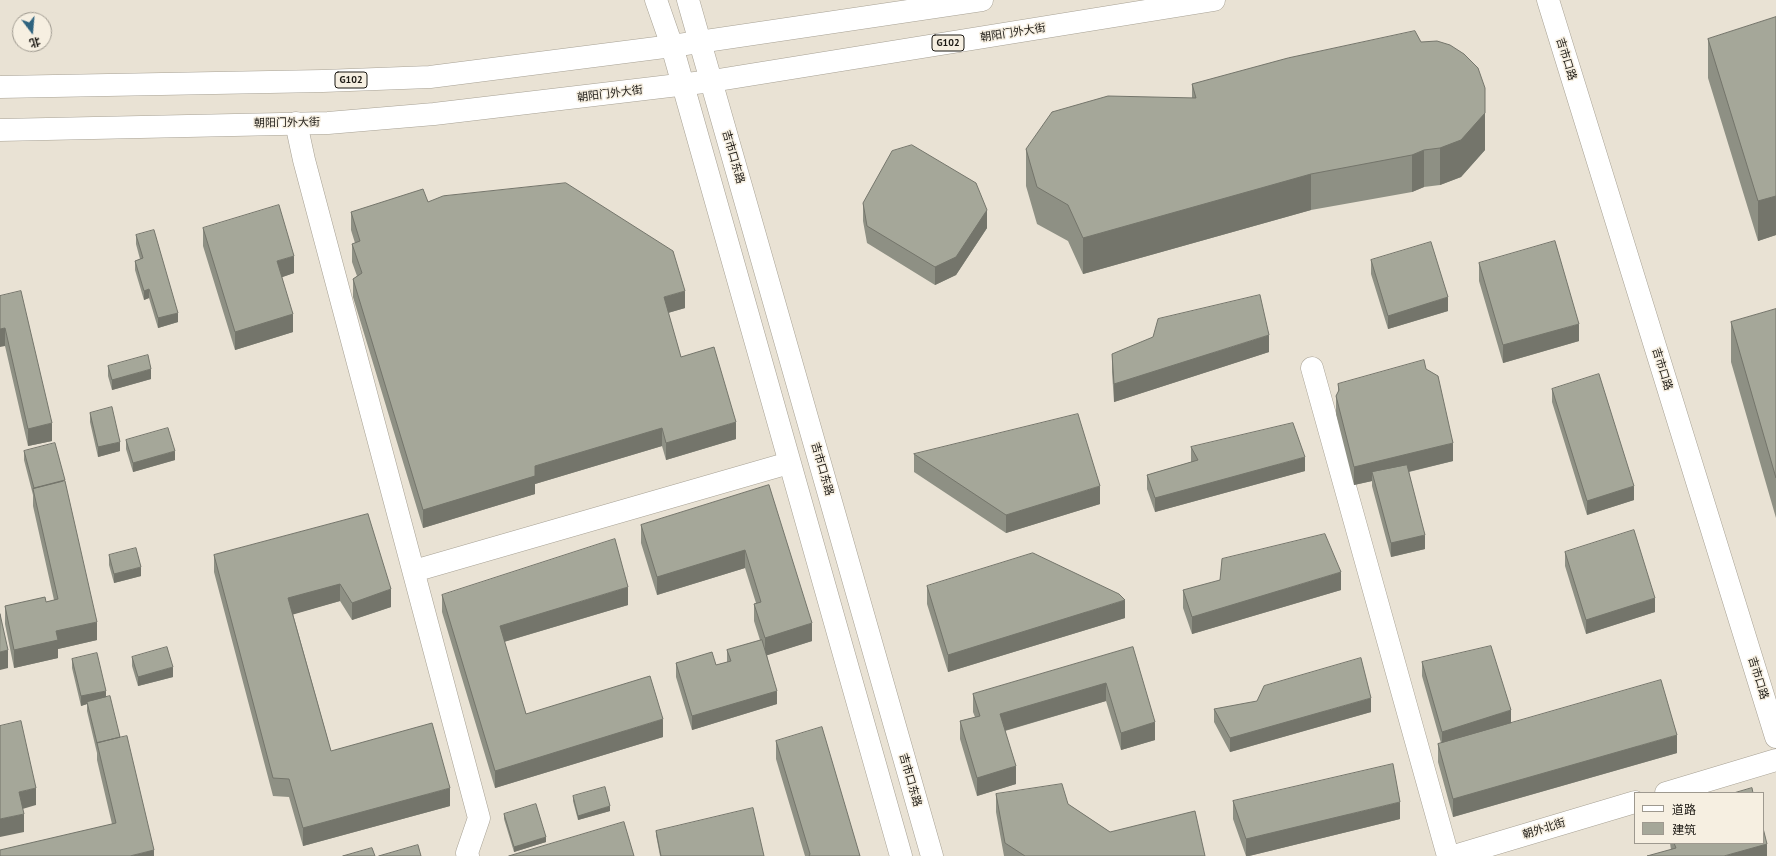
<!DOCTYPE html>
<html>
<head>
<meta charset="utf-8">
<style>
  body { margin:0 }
  #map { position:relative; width:1776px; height:856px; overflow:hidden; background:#e9e2d4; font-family:"PT Sans","Noto Sans SC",sans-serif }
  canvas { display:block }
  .legend { position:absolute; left:1634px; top:792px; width:130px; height:52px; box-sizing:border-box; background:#f6efe1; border:1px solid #9e998f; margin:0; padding:5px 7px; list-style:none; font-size:12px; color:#1b1813 }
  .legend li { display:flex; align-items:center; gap:8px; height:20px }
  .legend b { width:20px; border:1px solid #9e998f }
  .north { position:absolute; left:12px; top:12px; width:40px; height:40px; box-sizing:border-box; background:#f6efe1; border:1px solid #9e998f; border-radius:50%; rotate:164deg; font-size:11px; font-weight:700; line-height:16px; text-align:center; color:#1b1813 }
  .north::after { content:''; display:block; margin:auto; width:14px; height:18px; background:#2e637f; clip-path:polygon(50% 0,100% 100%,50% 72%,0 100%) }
</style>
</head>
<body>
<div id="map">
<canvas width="1776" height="856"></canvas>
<ul class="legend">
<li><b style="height:5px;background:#fff"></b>道路</li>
<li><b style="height:11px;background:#a5a799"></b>建筑</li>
</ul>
<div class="north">北</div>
</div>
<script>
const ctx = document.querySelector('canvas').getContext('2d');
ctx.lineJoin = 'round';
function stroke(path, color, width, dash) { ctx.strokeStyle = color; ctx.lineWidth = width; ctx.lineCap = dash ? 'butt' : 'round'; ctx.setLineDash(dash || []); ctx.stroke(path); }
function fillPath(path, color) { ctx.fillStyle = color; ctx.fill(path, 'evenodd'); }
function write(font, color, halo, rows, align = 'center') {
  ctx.font = font + ' "PT Sans","Noto Sans SC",sans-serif'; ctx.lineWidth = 3; ctx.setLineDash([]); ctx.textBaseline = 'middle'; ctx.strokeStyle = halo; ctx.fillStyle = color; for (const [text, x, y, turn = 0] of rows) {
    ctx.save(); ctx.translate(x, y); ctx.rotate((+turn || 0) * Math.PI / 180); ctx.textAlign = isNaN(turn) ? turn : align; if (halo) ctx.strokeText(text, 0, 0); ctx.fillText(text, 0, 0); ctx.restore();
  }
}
const minor = new Path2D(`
  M 1548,0 L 1776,737
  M 296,123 L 304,160 L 479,818 L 467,853 L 468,856
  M 1312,368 L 1448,856
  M 414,571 L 789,463
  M 1666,793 L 1776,760
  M 1454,856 L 1635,802`);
const major = new Path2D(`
  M 656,0 L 672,46 L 901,856
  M 688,0 L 932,856`);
const highway = new Path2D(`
  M 0,87 L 323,81 L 430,77 L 672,46 L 982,0
  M 0,130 L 328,123 L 434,114 L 712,81 L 1214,0`);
stroke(minor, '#a7a194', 23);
stroke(major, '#a7a194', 23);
stroke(highway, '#a7a194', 23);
stroke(minor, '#fff', 22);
stroke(major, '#fff', 22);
stroke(highway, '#fff', 22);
fillPath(new Path2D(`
  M 1776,17 L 1776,235 L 1758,241 L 1708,78 L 1708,39 Z
  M 1421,42 L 1485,150 L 1461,177 L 1440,185 L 1424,187 L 1412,192 L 1311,210 L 1083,274 L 1068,241 L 1037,224 L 1026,186 L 1026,149 L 1192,98 L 1192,84 Z
  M 428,202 L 685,308 L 668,313 L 681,357 L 736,439 L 666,460 L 662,446 L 535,484 L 535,494 L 423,528 L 353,297 L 353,279 L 357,276 L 352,262 L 352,244 L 355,243 L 351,230 L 351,212 Z
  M 863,203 L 987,228 L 956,275 L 935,285 L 867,243 L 863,221 Z
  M 203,228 L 294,273 L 282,277 L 293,332 L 235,350 L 203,246 Z
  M 136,235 L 178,322 L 158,328 L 149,298 L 144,300 L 135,270 L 135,261 L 140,259 L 136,244 Z
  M 1371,260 L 1448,311 L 1388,329 L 1371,274 Z
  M 1479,263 L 1579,341 L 1503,363 L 1479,281 Z
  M 0,296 L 52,441 L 28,446 L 5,346 Z
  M 1776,309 L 1776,518 L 1731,362 L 1731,322 Z
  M 1269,352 L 1114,402 L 1112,372 L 1112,354 Z
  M 108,366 L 151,379 L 112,390 L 108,376 Z
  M 1426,369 L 1453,461 L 1409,472 L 1425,549 L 1391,557 L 1372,486 L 1372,481 L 1354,485 L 1336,414 L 1336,396 L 1338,393 L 1338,384 Z
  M 1552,389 L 1634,500 L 1587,515 L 1552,402 Z
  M 90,413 L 120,451 L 98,457 L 90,422 Z
  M 126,440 L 175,460 L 133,472 L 126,449 Z
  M 1191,447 L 1305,471 L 1155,512 L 1147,489 L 1147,475 L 1191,462 Z
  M 24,451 L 65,483 L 97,640 L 58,649 L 58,658 L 14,668 L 5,624 L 5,606 L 46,602 L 54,600 L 33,506 L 33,495 L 24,460 Z
  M 914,454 L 1100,504 L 1006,533 L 914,472 Z
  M 769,485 L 812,641 L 767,655 L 777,704 L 692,730 L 676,677 L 676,663 L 716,665 L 727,662 L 727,650 L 760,640 L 754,621 L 754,604 L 756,603 L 745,568 L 657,595 L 641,543 L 641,525 Z
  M 368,514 L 391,607 L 352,620 L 340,601 L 293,614 L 331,751 L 450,806 L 303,846 L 289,797 L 273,796 L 214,572 L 214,555 Z
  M 1565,552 L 1655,612 L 1586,634 L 1565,566 Z
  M 109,555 L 141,576 L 114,583 L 109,565 Z
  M 927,586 L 1125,618 L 948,672 L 927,604 Z
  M 1183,590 L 1341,590 L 1192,634 L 1183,608 Z
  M 442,595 L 628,605 L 504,642 L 526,714 L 663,737 L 495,788 L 442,612 Z
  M 1133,647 L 1155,740 L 1121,750 L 1106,701 L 1005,731 L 1016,784 L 977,796 L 960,739 L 960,721 L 975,717 L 973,712 L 973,694 Z
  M 132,657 L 173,677 L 138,686 L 132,666 Z
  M 72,659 L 106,697 L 120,737 L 154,856 L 112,824 L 97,760 L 97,753 L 87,711 L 87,704 L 81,706 L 72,668 Z
  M 1422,662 L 1511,723 L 1677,753 L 1453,817 L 1438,762 L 1438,744 L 1441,743 L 1422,676 Z
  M 1214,709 L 1371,712 L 1230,752 L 1214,722 Z
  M 776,741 L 860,856 L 805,856 L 776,759 Z
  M 996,794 L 1068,804 L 1110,832 L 1205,856 L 1004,856 L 996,812 Z
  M 573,796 L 610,811 L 578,820 L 573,801 Z
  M 1233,801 L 1400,819 L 1249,856 L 1246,856 L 1233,819 Z
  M 504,814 L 546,842 L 514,852 L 504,819 Z
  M 656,831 L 764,856 L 660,856 L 656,835 Z
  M 1670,843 L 1763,843 L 1767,856 L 1671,850 Z`), '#8e9084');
fillPath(new Path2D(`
  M 1485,113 L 1485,150 L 1461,177 L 1440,185 L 1440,148 Z
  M 1424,150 L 1424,187 L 1412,192 L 1412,155 Z
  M 1311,174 L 1311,210 L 1083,274 L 1083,238 Z
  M 1776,196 L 1776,235 L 1758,241 L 1758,201 Z
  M 987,210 L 987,228 L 956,275 L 935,285 L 935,267 Z
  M 294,256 L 294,273 L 277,279 L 277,261 Z
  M 149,289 L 149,298 L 144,300 L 144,291 Z
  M 685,291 L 685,308 L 664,314 L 664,297 Z
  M 1448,297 L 1448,311 L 1388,329 L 1388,316 Z
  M 178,313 L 178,322 L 158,328 L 158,318 Z
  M 293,314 L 293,332 L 235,350 L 235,332 Z
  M 1579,324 L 1579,341 L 1503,363 L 1503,345 Z
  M 5,328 L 5,346 L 0,347 L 0,329 Z
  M 1269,335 L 1269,352 L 1114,402 L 1114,384 Z
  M 151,369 L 151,379 L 112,390 L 112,380 Z
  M 736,422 L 736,439 L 666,460 L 666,443 Z
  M 52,423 L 52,441 L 28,446 L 28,429 Z
  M 662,428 L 662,446 L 535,484 L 535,494 L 423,528 L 423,510 L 535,466 Z
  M 120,442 L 120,451 L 98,457 L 98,447 Z
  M 1453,443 L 1453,461 L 1374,480 L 1372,472 L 1372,481 L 1354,485 L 1354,467 Z
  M 175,451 L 175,460 L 133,472 L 133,463 Z
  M 1305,457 L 1305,471 L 1155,512 L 1155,498 Z
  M 1100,486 L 1100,504 L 1006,533 L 1006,515 Z
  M 1634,486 L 1634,500 L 1587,515 L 1587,501 Z
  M 1425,535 L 1425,549 L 1391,557 L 1391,543 Z
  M 745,550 L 745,568 L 657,595 L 657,577 Z
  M 141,567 L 141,576 L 114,583 L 114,574 Z
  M 1341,572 L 1341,590 L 1192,634 L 1192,617 Z
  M 340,584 L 340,601 L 288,616 L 288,598 Z
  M 628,587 L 628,605 L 500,643 L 500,626 Z
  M 391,589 L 391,607 L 352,620 L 352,603 Z
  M 1655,598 L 1655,612 L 1586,634 L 1586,620 Z
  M 1125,600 L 1125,618 L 948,672 L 948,655 Z
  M 97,622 L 97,640 L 58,649 L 58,658 L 14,668 L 14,650 L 56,631 Z
  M 812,623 L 812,641 L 765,656 L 765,638 Z
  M 8,650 L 8,668 L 0,670 L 0,652 Z
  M 173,667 L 173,677 L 138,686 L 138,677 Z
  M 1106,683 L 1106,701 L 1000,732 L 1000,714 Z
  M 106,691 L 106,700 L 87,702 L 87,704 L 81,706 L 81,696 Z
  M 777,691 L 777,704 L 692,730 L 692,716 Z
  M 1371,698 L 1371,712 L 1230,752 L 1230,738 Z
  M 1511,710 L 1511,724 L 1442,746 L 1442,732 Z
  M 663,719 L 663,737 L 495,788 L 495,771 Z
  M 1155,722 L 1155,740 L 1121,750 L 1121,733 Z
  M 1677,735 L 1677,753 L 1453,817 L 1453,799 Z
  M 1016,766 L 1016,784 L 977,796 L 977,778 Z
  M 36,788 L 36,805 L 19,810 L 19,792 Z
  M 450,788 L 450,806 L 303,846 L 303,828 Z
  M 1400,802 L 1400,819 L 1249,856 L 1246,856 L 1246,839 Z
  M 610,806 L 610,811 L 578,820 L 578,816 Z
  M 24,814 L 24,832 L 0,837 L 0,819 Z
  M 546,837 L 546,842 L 514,852 L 514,847 Z
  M 1767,844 L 1767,856 L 1724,856 Z
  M 154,850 L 154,856 L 130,856 Z`), '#74756b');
const building = new Path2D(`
  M 1776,17 L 1776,196 L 1758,201 L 1708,39 Z
  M 1415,31 L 1421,42 L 1437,41 L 1450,45 L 1464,54 L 1478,68 L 1485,88 L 1485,113 L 1461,140 L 1440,148 L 1424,150 L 1412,155 L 1311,174 L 1083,238 L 1068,205 L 1037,187 L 1026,149 L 1052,112 L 1108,96 L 1196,98 L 1192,84 L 1288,58 Z
  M 912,145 L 976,183 L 987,210 L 956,257 L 935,267 L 867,226 L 863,203 L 892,151 Z
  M 566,183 L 673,251 L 685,291 L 664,297 L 681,357 L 714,347 L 736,422 L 666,443 L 662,428 L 535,466 L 535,476 L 423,510 L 353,279 L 362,273 L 352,244 L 360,241 L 351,212 L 423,189 L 428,202 L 443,196 Z
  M 279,205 L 294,256 L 277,261 L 293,314 L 235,332 L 203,228 Z
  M 154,230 L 178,313 L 158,318 L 149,289 L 144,291 L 135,261 L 143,258 L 136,235 Z
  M 1555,241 L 1579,324 L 1503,345 L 1479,263 Z
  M 1431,242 L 1448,297 L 1388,316 L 1371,260 Z
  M 21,291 L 52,423 L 28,429 L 5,328 L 0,329 L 0,296 Z
  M 1260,295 L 1269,335 L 1114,384 L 1112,354 L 1153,337 L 1158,319 Z
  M 1776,309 L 1776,478 L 1731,322 Z
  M 148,355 L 151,369 L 112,380 L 108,366 Z
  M 1424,360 L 1426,369 L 1438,376 L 1453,443 L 1354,467 L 1336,396 L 1339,390 L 1338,384 Z
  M 1599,374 L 1634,486 L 1587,501 L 1552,389 Z
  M 112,407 L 120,442 L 98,447 L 90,413 Z
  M 1078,414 L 1100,486 L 1006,515 L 914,454 Z
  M 1293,423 L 1305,457 L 1155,498 L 1147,475 L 1198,460 L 1191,447 Z
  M 168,428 L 175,451 L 133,463 L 126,440 Z
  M 55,443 L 65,480 L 34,488 L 24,451 Z
  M 1407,465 L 1425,535 L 1391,543 L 1372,472 Z
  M 65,481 L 97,622 L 56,631 L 58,640 L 14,650 L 5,606 L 45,597 L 46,602 L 58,599 L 33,489 Z
  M 769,485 L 812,623 L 765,638 L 754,604 L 761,602 L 745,550 L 657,577 L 641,525 Z
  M 368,514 L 391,589 L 352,603 L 340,584 L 288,598 L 331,751 L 432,723 L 450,788 L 303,828 L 289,779 L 273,778 L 214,555 Z
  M 1634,530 L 1655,598 L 1586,620 L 1565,552 Z
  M 1325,534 L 1341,572 L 1192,617 L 1183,590 L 1220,580 L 1222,559 Z
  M 615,539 L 628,587 L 500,626 L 526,714 L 650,676 L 663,719 L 495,771 L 442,595 Z
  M 136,548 L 141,567 L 114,574 L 109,555 Z
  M 1033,553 L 1119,594 L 1125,600 L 948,655 L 927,586 Z
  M 0,614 L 8,650 L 0,652 Z
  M 762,640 L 777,691 L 692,716 L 676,663 L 712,652 L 716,665 L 731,661 L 727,650 Z
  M 1491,646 L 1511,710 L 1442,732 L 1422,662 Z
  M 167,647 L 173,667 L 138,677 L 132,657 Z
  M 1133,647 L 1155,722 L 1121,733 L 1106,683 L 1000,714 L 1016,766 L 977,778 L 960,721 L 980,716 L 973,694 Z
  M 97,653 L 106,691 L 81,696 L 72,659 Z
  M 1361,658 L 1371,698 L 1230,738 L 1214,709 L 1257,701 L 1264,686 Z
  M 1661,680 L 1677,735 L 1453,799 L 1438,744 Z
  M 110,696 L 120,737 L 97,743 L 87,702 Z
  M 21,721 L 36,788 L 19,792 L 24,814 L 0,819 L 0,726 Z
  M 822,727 L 860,856 L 809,856 L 810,854 L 776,741 Z
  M 127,736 L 154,850 L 130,856 L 0,856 L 0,850 L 116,823 L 97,743 Z
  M 1393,764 L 1400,802 L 1246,839 L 1233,801 Z
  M 1062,784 L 1068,804 L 1110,832 L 1195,811 L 1205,856 L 1025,856 L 1005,843 L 996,794 Z
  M 605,787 L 610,806 L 578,816 L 573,796 Z
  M 1752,788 L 1753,793 L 1734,793 Z
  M 536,804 L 546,837 L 514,847 L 504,814 Z
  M 753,808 L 764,856 L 661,856 L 656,831 Z
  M 624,822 L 634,856 L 509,856 Z
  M 1763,828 L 1767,844 L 1724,856 L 1647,856 L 1676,848 L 1674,843 L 1763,843 Z
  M 418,845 L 421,856 L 379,856 Z
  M 372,848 L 375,856 L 343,856 Z`);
fillPath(building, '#a5a799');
stroke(building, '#74756b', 1);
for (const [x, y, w] of [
  [948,43,32],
  [351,80,32]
]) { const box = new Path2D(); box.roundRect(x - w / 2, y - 8, w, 16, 3); ctx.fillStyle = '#f6efe1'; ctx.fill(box); stroke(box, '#1b1813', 1); }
write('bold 10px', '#1b1813', null, [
  ["G102",948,43],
  ["G102",351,80]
]);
write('11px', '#1b1813', '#f6efe1', [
  ["朝阳门外大街",1013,33,-9],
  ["吉市口路",1566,59,73],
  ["朝阳门外大街",610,94,-7],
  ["朝阳门外大街",287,123,-1],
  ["吉市口东路",733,157,74],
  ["吉市口路",1662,369,73],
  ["吉市口东路",822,469,74],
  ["吉市口路",1758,678,73],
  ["吉市口东路",910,780,74],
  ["朝外北街",1544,829,-17]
]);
</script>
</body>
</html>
